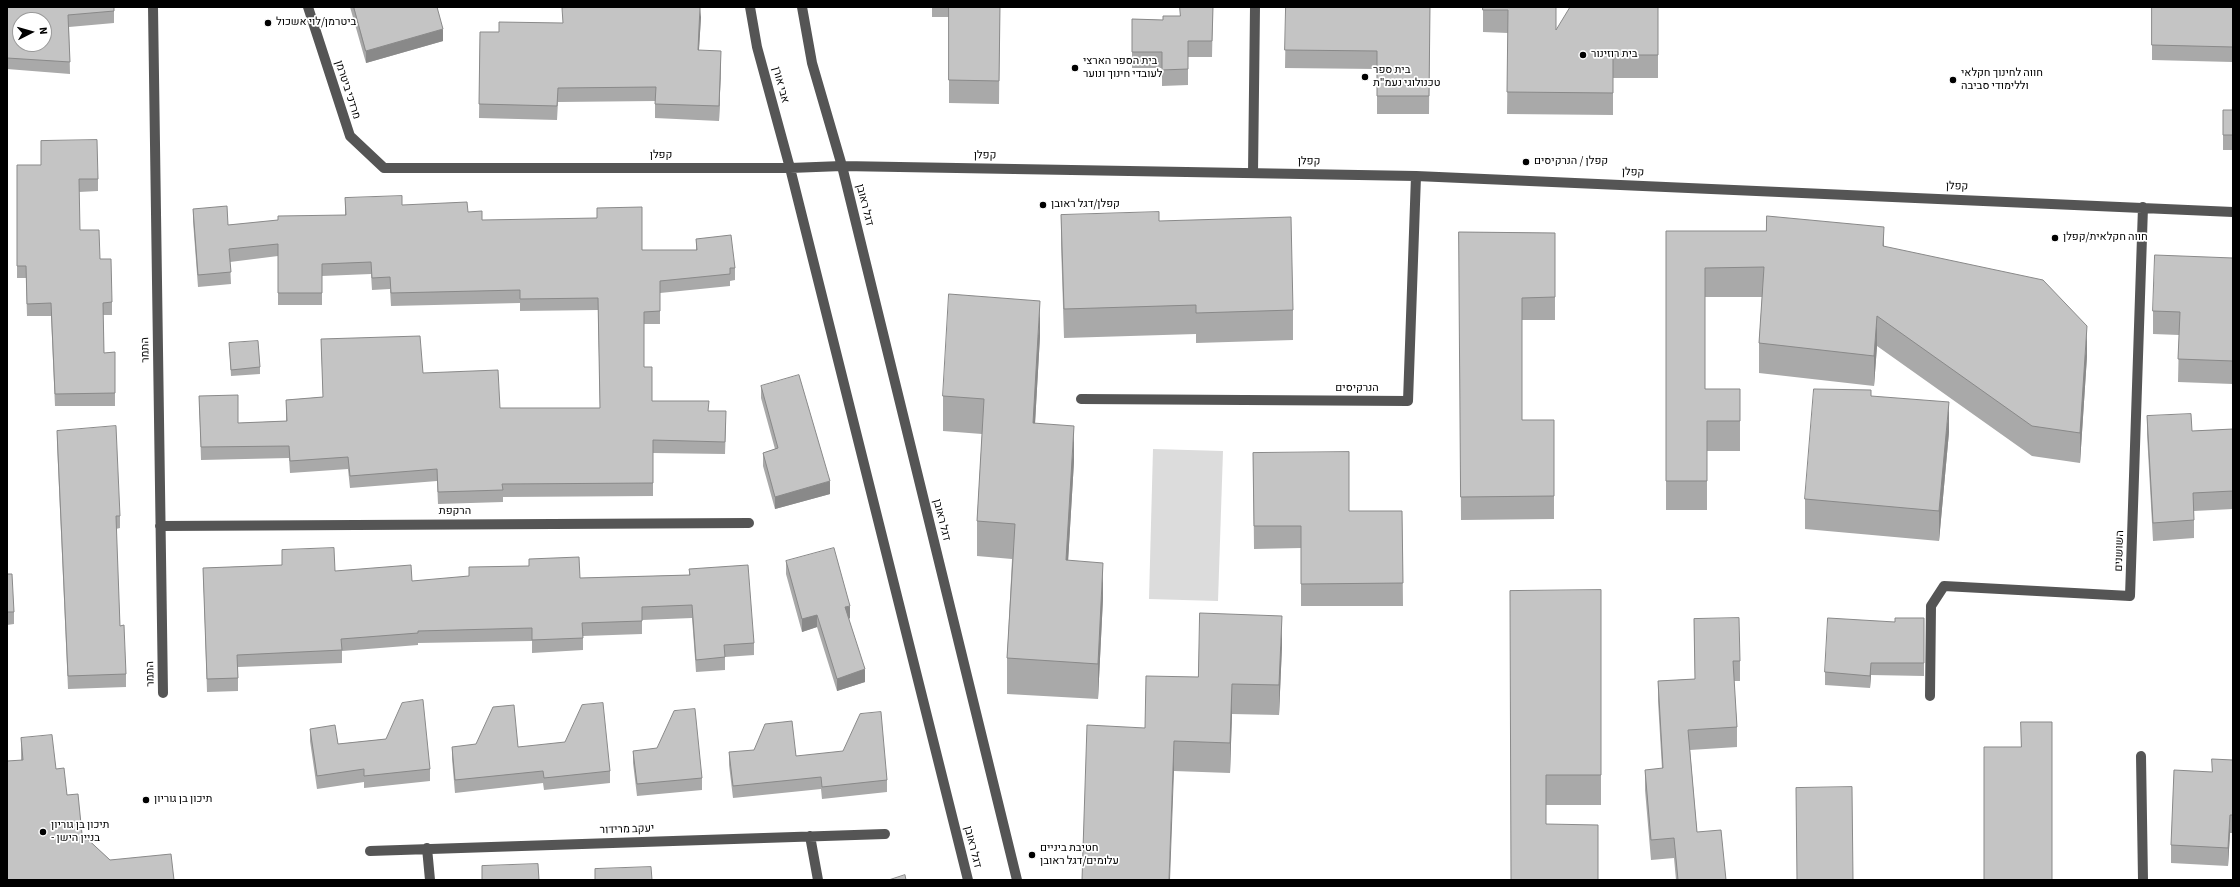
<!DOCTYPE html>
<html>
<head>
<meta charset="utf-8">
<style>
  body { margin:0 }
  #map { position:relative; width:2240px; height:887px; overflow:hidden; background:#fff; font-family:"Source Sans 3",sans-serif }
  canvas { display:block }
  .frame { position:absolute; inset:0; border:8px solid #000; pointer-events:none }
  .north { position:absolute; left:12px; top:12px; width:40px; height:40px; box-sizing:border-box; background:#fff; border:1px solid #999; border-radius:50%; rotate:84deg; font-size:11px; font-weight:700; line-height:16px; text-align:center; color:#000 }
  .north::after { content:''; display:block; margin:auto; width:14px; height:18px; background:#000; clip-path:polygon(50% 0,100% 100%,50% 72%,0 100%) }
</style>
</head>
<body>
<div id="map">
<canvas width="2240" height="887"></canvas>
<div class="frame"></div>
<div class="north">N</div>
</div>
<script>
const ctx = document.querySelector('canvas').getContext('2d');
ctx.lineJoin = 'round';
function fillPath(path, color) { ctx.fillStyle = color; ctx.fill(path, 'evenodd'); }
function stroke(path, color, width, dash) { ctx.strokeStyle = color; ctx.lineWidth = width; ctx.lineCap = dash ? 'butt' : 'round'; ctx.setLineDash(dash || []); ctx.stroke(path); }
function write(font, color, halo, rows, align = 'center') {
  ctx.font = font + ' "Source Sans 3",Heebo,sans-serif'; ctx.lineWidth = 3.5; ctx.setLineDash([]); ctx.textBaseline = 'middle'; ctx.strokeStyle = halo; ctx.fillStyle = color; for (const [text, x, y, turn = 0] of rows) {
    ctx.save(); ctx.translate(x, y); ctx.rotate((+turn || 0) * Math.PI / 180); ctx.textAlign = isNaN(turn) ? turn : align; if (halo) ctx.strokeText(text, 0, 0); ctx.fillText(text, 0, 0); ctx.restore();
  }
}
fillPath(new Path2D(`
  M 1153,449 L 1223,451 L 1218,601 L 1149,599 Z`), '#dcdcdc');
stroke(new Path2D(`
  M 153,7 L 163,693
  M 308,7 L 350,136 L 384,168 L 790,168 L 842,166 L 1416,176 L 2233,212
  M 750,7 L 757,47 L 790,168 L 968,880
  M 802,7 L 812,63 L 842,166 L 1017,880
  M 1253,173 L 1255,7
  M 1081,399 L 1408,401 L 1416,176
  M 160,526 L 749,523
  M 1930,696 L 1931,606 L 1944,586 L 2130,596 L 2143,207
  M 2141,756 L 2143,880
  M 810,836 L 818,880
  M 427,848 L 430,880
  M 370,851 L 885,834`), '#555', 10);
fillPath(new Path2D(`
  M 7,7 L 114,7 L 114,23 L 69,27 L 70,74 L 7,69 Z
  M 350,7 L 437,7 L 443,41 L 366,63 Z
  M 932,7 L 1000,7 L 999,104 L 949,103 L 949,17 L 932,17 Z
  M 1213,7 L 1212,57 L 1188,57 L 1188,85 L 1162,86 L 1162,68 L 1132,68 L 1132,19 L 1163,20 L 1180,16 Z
  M 1286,7 L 1430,7 L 1429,114 L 1377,114 L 1377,69 L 1285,68 Z
  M 1483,7 L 1556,7 L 1556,30 L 1658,7 L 1658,78 L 1613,78 L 1613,115 L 1507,114 L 1508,33 L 1483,32 Z
  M 2152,7 L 2233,7 L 2233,62 L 2152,60 Z
  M 701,17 L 699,50 L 721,65 L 719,121 L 655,118 L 655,101 L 558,102 L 557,120 L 479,118 L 480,32 L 499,32 L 562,23 Z
  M 2233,88 L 2233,150 L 2223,150 L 2223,110 L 2232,110 Z
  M 17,165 L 98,179 L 98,191 L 79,192 L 80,230 L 100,259 L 112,302 L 112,315 L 103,315 L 104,353 L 115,352 L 115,406 L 55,406 L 51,316 L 27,316 L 26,278 L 17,278 Z
  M 345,198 L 402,205 L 468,212 L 482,220 L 642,250 L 696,250 L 696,239 L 735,268 L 735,280 L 730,281 L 730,286 L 660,293 L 660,324 L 644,324 L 644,367 L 652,401 L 709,411 L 726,423 L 725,454 L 653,453 L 653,496 L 503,497 L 503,502 L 438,504 L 437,481 L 350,488 L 348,469 L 290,473 L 289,458 L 201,460 L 199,396 L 238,423 L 286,421 L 286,400 L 323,397 L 321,339 L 423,373 L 500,408 L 600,408 L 598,310 L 520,311 L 520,303 L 391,306 L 390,289 L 372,290 L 371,274 L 322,276 L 322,305 L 278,305 L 278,256 L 230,262 L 231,284 L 198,287 L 193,221 L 193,209 L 228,225 L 345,215 Z
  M 1061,215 L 1159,221 L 1293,310 L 1293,340 L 1196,343 L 1196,334 L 1064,338 L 1061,244 Z
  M 1666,231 L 1884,247 L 2087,356 L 2080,463 L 2032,456 L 1877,346 L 1874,386 L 1759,373 L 1759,343 L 1762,297 L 1705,297 L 1705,389 L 1740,389 L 1740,451 L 1707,451 L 1707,510 L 1666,510 Z
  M 1459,232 L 1555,233 L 1555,320 L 1522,320 L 1522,420 L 1554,420 L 1554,519 L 1461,520 Z
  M 2233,258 L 2233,384 L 2178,382 L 2179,335 L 2153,334 L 2153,311 Z
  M 1040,336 L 1035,423 L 1074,461 L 1068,561 L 1103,598 L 1098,699 L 1007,694 L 1007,658 L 1012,559 L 977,556 L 977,521 L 982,434 L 943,431 L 943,396 Z
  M 229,343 L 260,367 L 260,374 L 231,376 Z
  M 761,386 L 830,494 L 775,509 L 763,466 L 763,453 L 775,449 L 761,398 Z
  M 1871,396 L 1949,432 L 1939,541 L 1805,529 L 1805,499 Z
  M 2147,416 L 2192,431 L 2233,429 L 2233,509 L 2194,511 L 2194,538 L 2153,541 L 2147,434 Z
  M 57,431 L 120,516 L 120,528 L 116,529 L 120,626 L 126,674 L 126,687 L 68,689 L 57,443 Z
  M 1253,453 L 1349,511 L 1402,511 L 1403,606 L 1301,606 L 1301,548 L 1254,549 Z
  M 282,550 L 335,571 L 412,581 L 580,578 L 689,575 L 689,569 L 754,643 L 754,655 L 725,657 L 725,670 L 696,672 L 692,618 L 642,620 L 642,634 L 583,636 L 583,650 L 532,653 L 532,641 L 418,643 L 418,645 L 342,651 L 342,663 L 238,667 L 238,691 L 207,692 L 203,568 L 282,565 Z
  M 786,561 L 850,618 L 849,619 L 865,682 L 837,691 L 817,627 L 802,632 L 786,574 Z
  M 7,574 L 14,612 L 14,624 L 7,625 Z
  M 1601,590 L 1601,805 L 1546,805 L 1546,824 L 1511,880 Z
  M 1924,618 L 1924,676 L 1871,675 L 1870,688 L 1825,685 L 1825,672 L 1895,622 Z
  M 1694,619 L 1740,661 L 1740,681 L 1734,681 L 1737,727 L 1737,747 L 1690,750 L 1697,832 L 1726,880 L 1676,880 L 1674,858 L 1651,860 L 1645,790 L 1645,770 L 1662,769 L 1658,701 L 1658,681 L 1695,679 Z
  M 1282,646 L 1279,715 L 1232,714 L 1230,773 L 1174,771 L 1145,728 L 1198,677 Z
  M 310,729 L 338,744 L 386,739 L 430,769 L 430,781 L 364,788 L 364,782 L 317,789 L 310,741 Z
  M 21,738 L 56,769 L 67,795 L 82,834 L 110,860 L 7,880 L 21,760 Z
  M 452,747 L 518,747 L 610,771 L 610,783 L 544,790 L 543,783 L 455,793 L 452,759 Z
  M 633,751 L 702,778 L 702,790 L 637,796 L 633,763 Z
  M 729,752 L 796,756 L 887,780 L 887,792 L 822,799 L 821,789 L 733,798 L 729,765 Z
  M 2233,760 L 2233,833 L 2230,833 L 2228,866 L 2171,863 L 2171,845 L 2212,772 Z`), '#a9a9a9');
fillPath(new Path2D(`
  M 700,7 L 701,17 L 698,64 L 698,50 Z
  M 443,29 L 443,41 L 366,63 L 366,51 Z
  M 721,51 L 721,65 L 719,121 L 719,106 Z
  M 1884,227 L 1884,256 L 1883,246 Z
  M 1040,301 L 1040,336 L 1033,459 L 1033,423 Z
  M 1877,316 L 1877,346 L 1874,386 L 1874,356 Z
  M 2087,326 L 2087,356 L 2080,463 L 2080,433 Z
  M 1949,402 L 1949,432 L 1939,541 L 1939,511 Z
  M 1074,426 L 1074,461 L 1066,596 L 1066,560 Z
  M 830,481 L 830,494 L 775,509 L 775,497 Z
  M 1103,563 L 1103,598 L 1098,699 L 1098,664 Z
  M 850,606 L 850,618 L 845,620 L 845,607 Z
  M 817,615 L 817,627 L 802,632 L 802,619 Z
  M 1282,616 L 1282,646 L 1279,715 L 1279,685 Z
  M 1871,663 L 1871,675 L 1870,688 L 1870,676 Z
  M 865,669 L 865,682 L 837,691 L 837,679 Z
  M 1232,684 L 1232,714 L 1230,773 L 1230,743 Z
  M 1174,741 L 1174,771 L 1170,880 L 1169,880 Z
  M 2230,815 L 2230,833 L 2228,866 L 2228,848 Z`), '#898989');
const building = new Path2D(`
  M 7,7 L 114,7 L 114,11 L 68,15 L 70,62 L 7,58 ZM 20,20 L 44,20 L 44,44 L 20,44 Z
  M 354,7 L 437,7 L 443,29 L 366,51 Z
  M 602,7 L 700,7 L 698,50 L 721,51 L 719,106 L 655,104 L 656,87 L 558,88 L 557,106 L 479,104 L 480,32 L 499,32 L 499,22 L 563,23 L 562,8 Z
  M 949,7 L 1000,7 L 999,81 L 949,80 Z
  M 1180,7 L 1213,7 L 1212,41 L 1188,41 L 1188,69 L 1162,70 L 1162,52 L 1132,52 L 1132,19 L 1163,20 L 1163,16 L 1180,16 Z
  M 1286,7 L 1430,7 L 1429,96 L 1377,96 L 1377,51 L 1285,50 Z
  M 1483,7 L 1556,7 L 1556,30 L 1570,7 L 1658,7 L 1658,55 L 1613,55 L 1613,93 L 1507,92 L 1508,10 L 1483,10 Z
  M 2152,7 L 2233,7 L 2233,47 L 2152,45 Z
  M 2233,88 L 2233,135 L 2223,135 L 2223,110 L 2232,110 Z
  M 97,140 L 98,179 L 79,179 L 80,230 L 99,230 L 100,259 L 111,259 L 112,302 L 103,303 L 104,353 L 115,352 L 115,393 L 55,394 L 51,303 L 27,304 L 26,266 L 17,266 L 17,165 L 41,165 L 41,141 Z
  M 402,196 L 402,205 L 467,202 L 468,212 L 482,211 L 482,220 L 597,218 L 597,208 L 642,207 L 642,250 L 697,250 L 696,239 L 731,235 L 735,268 L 730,268 L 730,274 L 660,281 L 660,311 L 644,312 L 644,367 L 652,367 L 652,401 L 709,401 L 708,411 L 726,411 L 725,442 L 653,440 L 653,483 L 502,484 L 503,490 L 438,492 L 437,469 L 350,476 L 348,457 L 290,461 L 289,446 L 201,447 L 199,396 L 238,395 L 238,423 L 287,421 L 286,400 L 323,397 L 321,339 L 420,336 L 423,373 L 498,370 L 500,408 L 600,408 L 598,298 L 520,299 L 520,290 L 391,293 L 390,277 L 372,278 L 371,262 L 322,264 L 322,293 L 278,293 L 278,244 L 229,249 L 231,272 L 198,275 L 193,209 L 227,206 L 228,225 L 278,220 L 278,216 L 346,215 L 345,198 Z
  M 1159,212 L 1159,221 L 1291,217 L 1293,310 L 1196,313 L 1196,305 L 1064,309 L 1061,215 Z
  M 1767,216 L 1884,227 L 1883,246 L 2043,280 L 2087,326 L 2080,433 L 2032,426 L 1877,316 L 1874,356 L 1759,343 L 1764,267 L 1705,268 L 1705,389 L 1740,389 L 1740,421 L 1707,421 L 1707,481 L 1666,481 L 1666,231 L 1766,231 Z
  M 1459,232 L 1555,233 L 1555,297 L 1522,298 L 1522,420 L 1554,420 L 1554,496 L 1461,497 Z
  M 2155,255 L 2233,258 L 2233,361 L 2178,359 L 2180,312 L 2153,311 Z
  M 949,294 L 1040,301 L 1033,423 L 1074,426 L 1066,560 L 1103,563 L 1098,664 L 1007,658 L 1015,524 L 977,521 L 984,399 L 943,396 Z
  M 258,341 L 260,367 L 231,370 L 229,343 Z
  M 799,375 L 830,481 L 775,497 L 763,453 L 778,448 L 761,386 Z
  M 1814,389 L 1871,390 L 1871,396 L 1949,402 L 1939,511 L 1805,499 Z
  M 2191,414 L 2192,431 L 2233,429 L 2233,491 L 2193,493 L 2194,520 L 2153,523 L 2147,416 Z
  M 116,426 L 120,516 L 116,516 L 120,626 L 124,625 L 126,674 L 68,676 L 57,431 Z
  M 1349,452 L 1349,511 L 1402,511 L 1403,583 L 1301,584 L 1301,526 L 1254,526 L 1253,453 Z
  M 334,548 L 335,571 L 411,565 L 412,581 L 469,576 L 469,567 L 529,566 L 529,559 L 579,557 L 580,578 L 690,575 L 689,569 L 748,565 L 754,643 L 724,645 L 725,657 L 696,660 L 692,605 L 642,607 L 642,621 L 582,623 L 583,638 L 532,640 L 532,628 L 418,631 L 418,633 L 341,639 L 342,650 L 237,655 L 238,678 L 207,679 L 203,568 L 282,565 L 282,550 Z
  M 834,548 L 850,606 L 845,607 L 865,669 L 837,679 L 817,615 L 802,619 L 786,561 Z
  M 7,574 L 12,574 L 14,612 L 7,612 Z
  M 1601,590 L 1601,775 L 1546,775 L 1546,824 L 1598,825 L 1598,880 L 1511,880 L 1510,591 Z
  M 1200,613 L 1282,616 L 1279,685 L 1232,684 L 1230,743 L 1174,741 L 1169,880 L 1082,880 L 1087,725 L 1145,728 L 1146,676 L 1198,677 Z
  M 1739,618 L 1740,661 L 1733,661 L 1737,727 L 1688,730 L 1697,832 L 1721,830 L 1726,880 L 1678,880 L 1674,838 L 1651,840 L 1645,770 L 1663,768 L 1658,681 L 1695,679 L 1694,619 Z
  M 1828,618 L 1895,622 L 1895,618 L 1924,618 L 1924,663 L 1871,663 L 1870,676 L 1825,672 Z
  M 423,700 L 430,769 L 364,776 L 364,769 L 317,776 L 310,729 L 335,725 L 338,744 L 386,739 L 402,703 Z
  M 603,703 L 610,771 L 544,778 L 543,771 L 455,780 L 452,747 L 476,744 L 493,707 L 514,705 L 518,747 L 565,742 L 582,705 Z
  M 695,709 L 702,778 L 637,784 L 633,751 L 657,748 L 674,711 Z
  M 881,712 L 887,780 L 822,787 L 821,777 L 733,786 L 729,752 L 754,750 L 765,724 L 792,721 L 796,756 L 843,751 L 860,714 Z
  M 2021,722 L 2052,722 L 2052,880 L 1984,880 L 1984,747 L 2021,747 Z
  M 52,735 L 56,769 L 64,768 L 67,795 L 78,794 L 82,834 L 110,860 L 171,854 L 174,880 L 7,880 L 7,761 L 23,760 L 21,738 Z
  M 2212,759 L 2233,760 L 2233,815 L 2230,815 L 2228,848 L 2171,845 L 2174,770 L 2212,772 Z
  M 1852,787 L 1853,880 L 1797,880 L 1796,788 Z
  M 538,864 L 539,880 L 482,880 L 482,866 Z
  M 651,867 L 652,880 L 595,880 L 595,869 Z
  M 905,875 L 906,880 L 889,880 Z`);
fillPath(building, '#c4c4c4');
stroke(building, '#898989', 1);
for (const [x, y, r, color] of [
  [268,23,4,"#000"],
  [1583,55,4,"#000"],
  [1075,68,4,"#000"],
  [1365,77,4,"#000"],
  [1953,80,4,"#000"],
  [1526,162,4,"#000"],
  [1043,205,4,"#000"],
  [2055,238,4,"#000"],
  [146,800,4,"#000"],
  [43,832,4,"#000"],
  [1032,855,4,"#000"]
]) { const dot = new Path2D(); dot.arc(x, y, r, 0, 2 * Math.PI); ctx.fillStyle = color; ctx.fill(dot); stroke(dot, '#fff', 1.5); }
write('11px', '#000', '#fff', [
  ["ביטרמן/לוי אשכול",276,23],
  ["בית רוזינור",1591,55],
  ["בית הספר הארצי",1083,62],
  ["לעובדי חינוך ונוער",1083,75],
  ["בית ספר",1373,71],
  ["טכנולוגי נעמ\"ת",1373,84],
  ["חווה לחינוך חקלאי",1961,74],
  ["וללימודי סביבה",1961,87],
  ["קפלן / הנרקיסים",1534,162],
  ["קפלן/דגל ראובן",1051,205],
  ["חווה חקלאית/קפלן",2063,238],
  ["תיכון בן גוריון",154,800],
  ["תיכון בן גוריון",51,826],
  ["- בניין הישן",51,839],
  ["חטיבת ביניים",1040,849],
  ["עלומים/דגל ראובן",1040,862]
], 'left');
write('11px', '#000', '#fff', [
  ["אבי אורן",780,85,75],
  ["מרדכי ביטרמן",347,90,72],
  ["קפלן",661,156],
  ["קפלן",985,156,1],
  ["קפלן",1309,162,1],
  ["קפלן",1633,173,2],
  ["קפלן",1957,187,2],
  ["דגל ראובן",864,205,76],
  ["התמר",146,350,-91],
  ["הנרקיסים",1357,389],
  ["הרקפת",455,512],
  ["דגל ראובן",941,520,76],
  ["השושנים",2120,551,-88],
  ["התמר",151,674,-91],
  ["יעקב מרידור",627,830,-2],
  ["דגל ראובן",972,847,76]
]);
</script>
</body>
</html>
